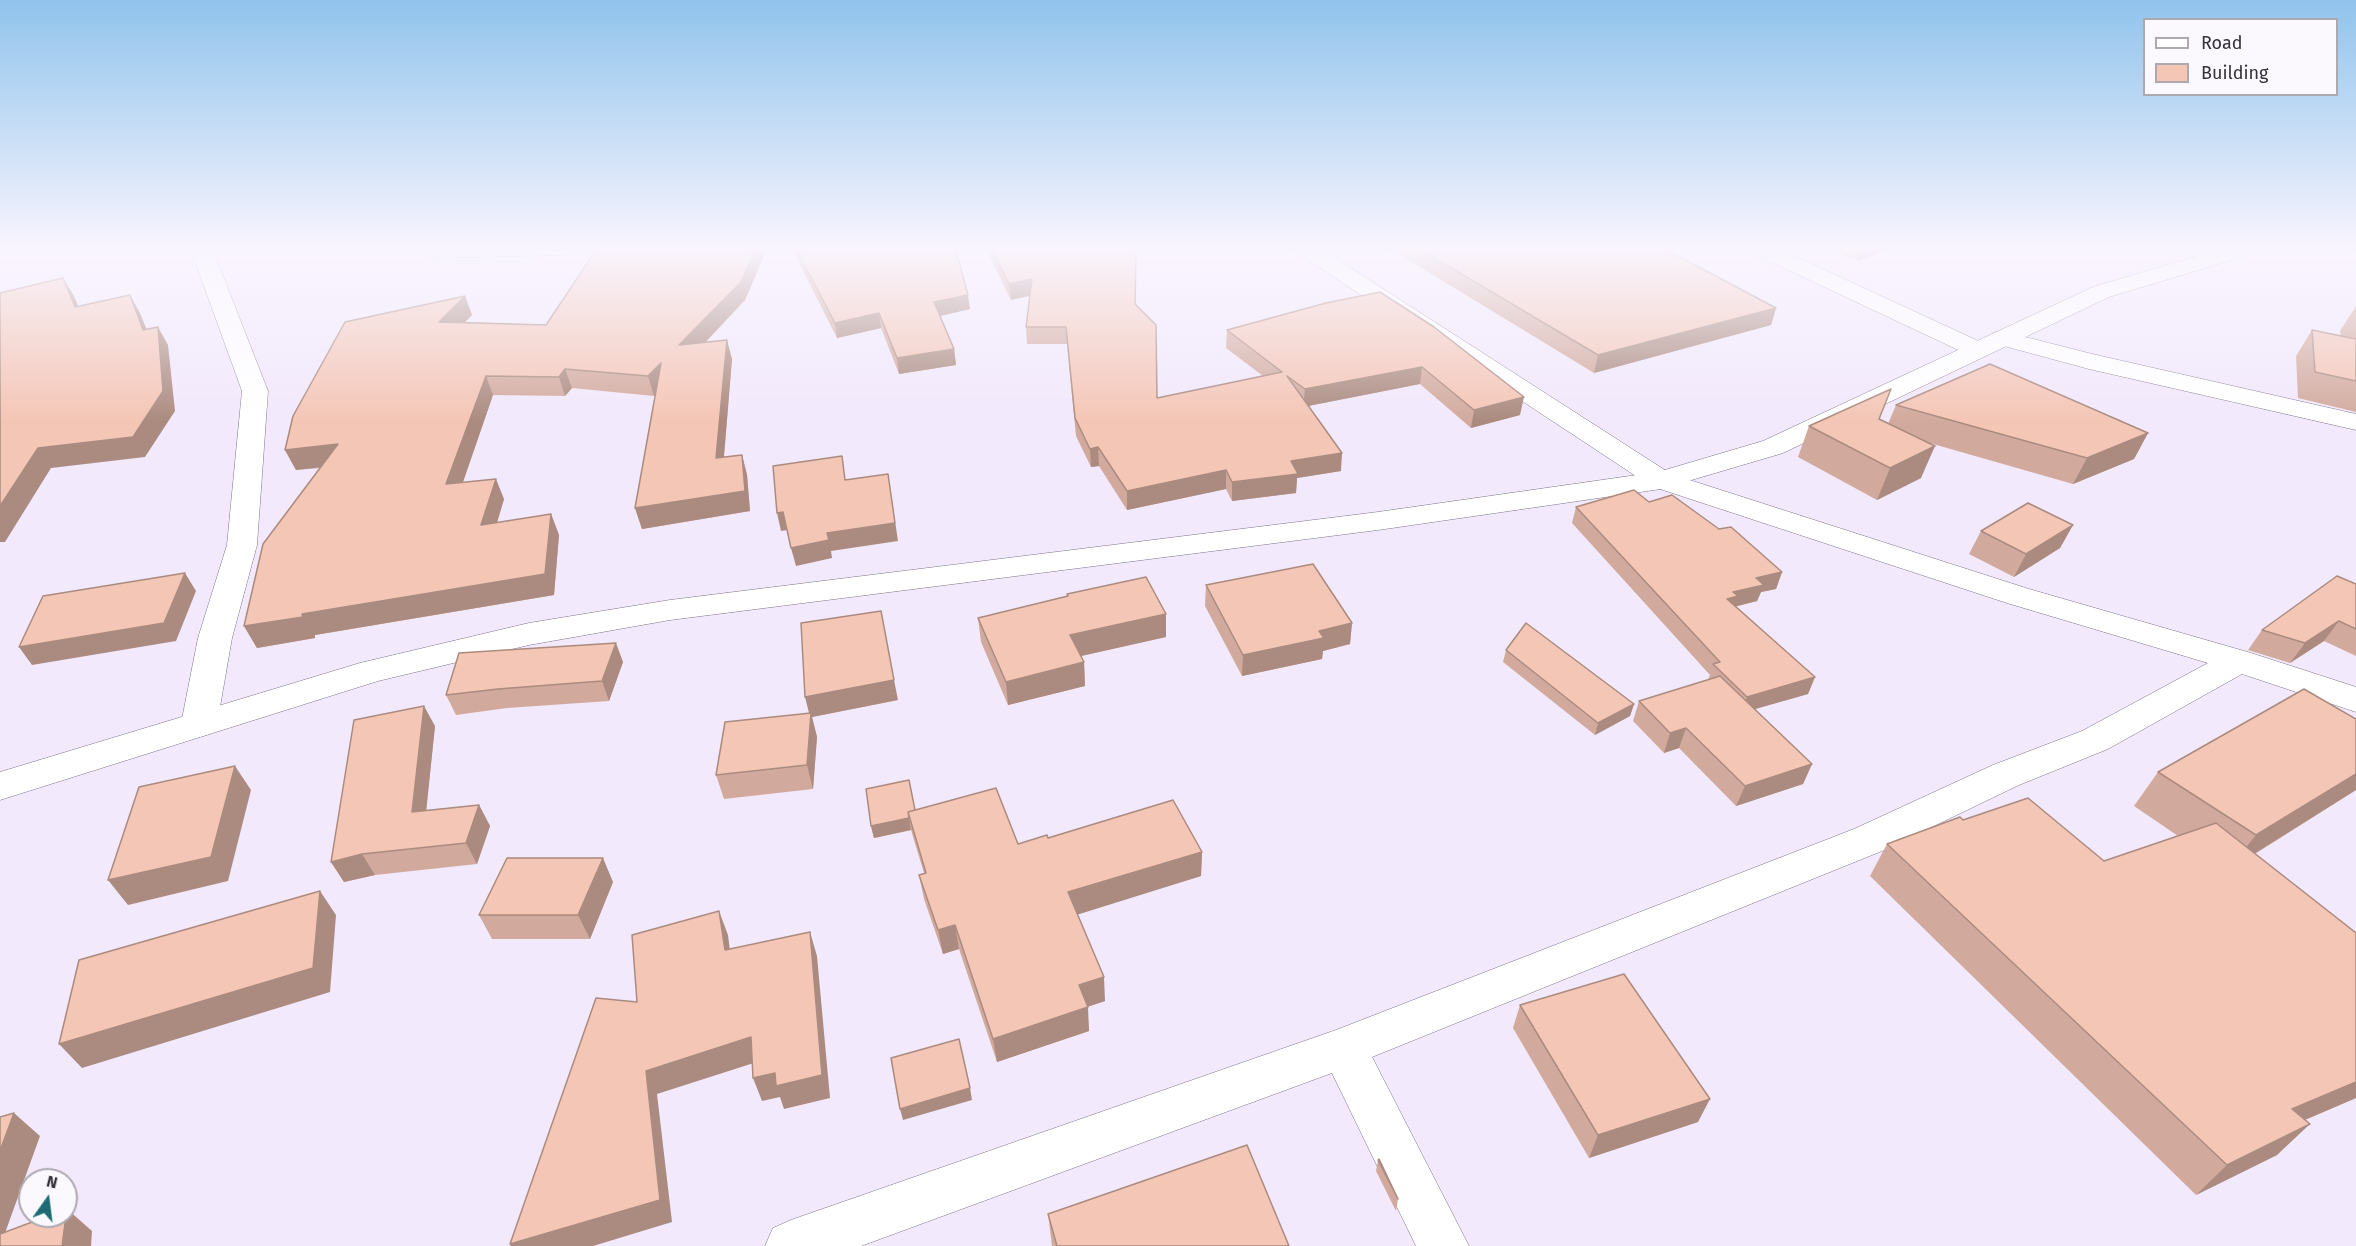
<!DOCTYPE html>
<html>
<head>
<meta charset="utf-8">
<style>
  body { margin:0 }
  #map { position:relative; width:2356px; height:1246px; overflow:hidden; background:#f2e9fc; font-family:"Fira Sans",sans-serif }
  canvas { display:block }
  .legend { position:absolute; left:2143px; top:18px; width:195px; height:78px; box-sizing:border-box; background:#fcf9fe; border:2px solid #aca9b0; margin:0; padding:8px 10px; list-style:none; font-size:18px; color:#35313a }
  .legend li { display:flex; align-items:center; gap:12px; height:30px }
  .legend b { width:30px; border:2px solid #aca9b0 }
  .north { position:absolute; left:18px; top:1168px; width:60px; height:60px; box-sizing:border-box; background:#fcf9fe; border:2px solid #aca9b0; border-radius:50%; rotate:14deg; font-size:16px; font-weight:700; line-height:24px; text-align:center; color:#35313a }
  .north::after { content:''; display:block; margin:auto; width:21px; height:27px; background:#1f6a73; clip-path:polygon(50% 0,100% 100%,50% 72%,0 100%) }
</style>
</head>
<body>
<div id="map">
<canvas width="2356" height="1246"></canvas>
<ul class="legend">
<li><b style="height:8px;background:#fff"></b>Road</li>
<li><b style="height:16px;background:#f4c6b6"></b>Building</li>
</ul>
<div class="north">N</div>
</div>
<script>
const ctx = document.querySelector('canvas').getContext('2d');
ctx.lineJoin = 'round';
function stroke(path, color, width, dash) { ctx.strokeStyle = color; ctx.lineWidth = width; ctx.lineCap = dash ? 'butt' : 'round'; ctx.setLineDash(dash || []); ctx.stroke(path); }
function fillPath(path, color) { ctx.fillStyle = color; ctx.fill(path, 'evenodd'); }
const street = new Path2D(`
  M 192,247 L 214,247 L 214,253 L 268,391 L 257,545 L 232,638 L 217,724 L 212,733 L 199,737 L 186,733 L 181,724 L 198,638 L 227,545 L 242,391 L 192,253 Z
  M 429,247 L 653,247 L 650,252 L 642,253 L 437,258 L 429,256 L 426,251 Z
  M 707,247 L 808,247 L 805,252 L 797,253 L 718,253 L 710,252 Z
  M 1293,247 L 1318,247 L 1671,474 L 2029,589 L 2251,653 L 2356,687 L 2356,712 L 2242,674 L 2108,749 L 2019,785 L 1882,851 L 1372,1057 L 1469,1246 L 1416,1246 L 1332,1073 L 861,1246 L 765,1246 L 773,1228 L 791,1220 L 1336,1030 L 1854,829 L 1993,765 L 2082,731 L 2208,663 L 2007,603 L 1651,486 L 1296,252 Z
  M 1747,247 L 1775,247 L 1987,345 L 1990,350 L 1987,355 L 1978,357 L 1969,355 L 1750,252 Z
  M 2179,247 C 2194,246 2217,243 2227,257 L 2224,262 L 2216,264 L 2182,252 Z
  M 2002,331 L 2092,354 L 2356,414 L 2356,430 L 2089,369 L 1993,343 L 1990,338 L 1993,333 Z`);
const secondary = new Path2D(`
  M 2228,247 L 2261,247 L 2258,252 L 2109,297 L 1783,453 L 1661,489 L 1378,530 L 670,620 L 529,645 L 378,681 L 0,800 L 0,772 L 360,663 L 529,623 L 670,600 L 1378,512 L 1658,472 L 1763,441 L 2093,287 Z`);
stroke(street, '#7d7388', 1);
stroke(secondary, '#7d7388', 1);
fillPath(street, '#fff');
fillPath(secondary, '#fff');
fillPath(new Path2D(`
  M 793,247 L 955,247 L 970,309 L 940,316 L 954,349 L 956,365 L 899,374 L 881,328 L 837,338 L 795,255 Z
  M 985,247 L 1132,247 L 1136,267 L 1135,305 L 1157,398 L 1263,376 L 1226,348 L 1227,330 L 1326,303 L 1520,415 L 1471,428 L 1420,384 L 1308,406 L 1341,471 L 1297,478 L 1296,493 L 1232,501 L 1226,489 L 1127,510 L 1099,466 L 1091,467 L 1076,436 L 1067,344 L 1027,344 L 1026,327 L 1030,296 L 1011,300 Z
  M 1387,247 L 1661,247 L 1776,308 L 1771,325 L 1594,373 Z
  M 1822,247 L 1893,247 L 1858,261 Z
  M 764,256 L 745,300 L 705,342 L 732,359 L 724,457 L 742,455 L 747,475 L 750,511 L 642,529 L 635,508 L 655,394 L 654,396 L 572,388 L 565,396 L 493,395 L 463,482 L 504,499 L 497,523 L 551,514 L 559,535 L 554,595 L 315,635 L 315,638 L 257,648 L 244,626 L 321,468 L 296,470 L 285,450 L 465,296 L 472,315 L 465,322 L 546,325 Z
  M 2356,306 L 2356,412 L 2298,398 L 2296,356 L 2312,330 L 2341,336 L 2340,331 Z
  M 1896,405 L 2148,433 L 2134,459 L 2073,484 L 1926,442 L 1921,478 L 1877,500 L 1798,457 L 1809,426 L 1879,419 L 1888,424 Z
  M 1649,502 L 1719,529 L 1782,572 L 1776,589 L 1761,592 L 1757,601 L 1736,606 L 1815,677 L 1808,694 L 1755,709 L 1812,764 L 1803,784 L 1736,806 L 1679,748 L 1664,753 L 1633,721 L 1639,701 L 1708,680 L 1710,675 L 1572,523 L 1576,507 Z
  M 2073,525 L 2060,548 L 2014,577 L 1969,554 L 1981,531 Z
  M 2356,584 L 2356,656 L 2324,641 L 2290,663 L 2248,650 L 2262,630 Z
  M 1206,585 L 1352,623 L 1350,644 L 1323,651 L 1322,659 L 1242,676 L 1205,606 Z
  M 1067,594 L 1166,637 L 1081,656 L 1084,662 L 1085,686 L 1008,705 L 981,642 L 978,618 L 1067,596 Z
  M 1506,650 L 1634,704 L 1630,716 L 1595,735 L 1503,662 Z
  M 623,662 L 609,701 L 507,708 L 456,715 L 446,695 Z
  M 898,700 L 812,717 L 817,737 L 813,789 L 724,799 L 716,775 L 809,714 Z
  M 2356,719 L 2356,790 L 2255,854 L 2356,933 L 2356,1098 L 2305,1120 L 2277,1155 L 2196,1195 L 1870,876 L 1887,844 L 1963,820 L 2104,861 L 2178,836 L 2134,806 L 2158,772 Z
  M 435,726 L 426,810 L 479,805 L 490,826 L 477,864 L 375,875 L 344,882 L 331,862 Z
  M 915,810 L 1018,844 L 1048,838 L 1202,852 L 1201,876 L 1077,914 L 1105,1001 L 1087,1007 L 1089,1031 L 997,1062 L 959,949 L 943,954 L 924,899 L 919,875 L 924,873 L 911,830 L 874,838 L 871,826 Z
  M 613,882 L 590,939 L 492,939 L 479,915 Z
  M 1520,1005 L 1698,1122 L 1589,1158 L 1513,1028 Z
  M 1378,1160 L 1398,1199 L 1396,1211 L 1376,1171 Z
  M 1048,1214 L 1289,1246 L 1052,1246 Z`), '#d2aa9d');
fillPath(new Path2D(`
  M 756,247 L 762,247 L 764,256 L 745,300 L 685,364 L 679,345 Z
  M 1863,247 L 1893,247 L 1858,261 Z
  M 63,278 L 74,296 L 86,326 L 75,307 Z
  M 1032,279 L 1033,295 L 1011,300 L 1009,284 Z
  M 130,295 L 140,313 L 154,348 L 143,330 Z
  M 968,295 L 970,309 L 936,317 L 934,302 Z
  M 465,296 L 472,315 L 447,340 L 439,322 Z
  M 1776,308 L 1771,325 L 1594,373 L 1598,355 Z
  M 879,313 L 881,328 L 837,338 L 835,323 Z
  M 158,327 L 168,345 L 175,411 L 145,457 L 51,468 L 5,542 L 0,542 L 0,506 L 38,448 Z
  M 727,340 L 732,359 L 722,479 L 716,458 Z
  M 954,349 L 956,365 L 899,374 L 897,358 Z
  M 661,363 L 666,383 L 654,396 L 648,376 Z
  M 1422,367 L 1420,384 L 1303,407 L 1305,389 Z
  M 565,369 L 572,388 L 565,396 L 559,377 Z
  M 486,376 L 493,395 L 455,505 L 446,484 Z
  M 1524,397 L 1520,415 L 1471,428 L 1474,410 Z
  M 2148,433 L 2134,459 L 2073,484 L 2087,458 Z
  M 338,444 L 348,464 L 296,470 L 285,450 Z
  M 1935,446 L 1921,478 L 1877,500 L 1890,468 Z
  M 1098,447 L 1099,466 L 1091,467 L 1090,449 Z
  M 1342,453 L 1341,471 L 1297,478 L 1296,493 L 1232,501 L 1232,482 L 1291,461 Z
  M 742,455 L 747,475 L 750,511 L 642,529 L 635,508 Z
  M 1226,470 L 1226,489 L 1127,510 L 1127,491 Z
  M 888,474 L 898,541 L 831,551 L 832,558 L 796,566 L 791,548 L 827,533 Z
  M 496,479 L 504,499 L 490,546 L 481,525 Z
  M 783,512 L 787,530 L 781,531 L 777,513 Z
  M 551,514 L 559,535 L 554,595 L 315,635 L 315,638 L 257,648 L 244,626 L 302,614 Z
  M 2073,525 L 2060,548 L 2014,577 L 2026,554 Z
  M 1782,572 L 1776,589 L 1761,592 L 1757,601 L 1734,607 L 1727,599 L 1733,592 L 1756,578 Z
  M 185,573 L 196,591 L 176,641 L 32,665 L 19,647 Z
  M 1166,614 L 1166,637 L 1072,658 L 1070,635 Z
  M 2339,621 L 2324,641 L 2290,663 L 2305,643 Z
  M 1352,623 L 1350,644 L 1323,651 L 1322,659 L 1242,676 L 1243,655 L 1319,631 Z
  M 616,643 L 623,662 L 609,701 L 602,681 Z
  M 1084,662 L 1085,686 L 1008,705 L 1006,682 Z
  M 1815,677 L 1808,694 L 1741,713 L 1747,697 Z
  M 894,680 L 898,700 L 812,717 L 817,737 L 813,789 L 807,765 L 810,717 L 805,697 Z
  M 1634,704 L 1630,716 L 1595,735 L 1598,723 Z
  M 424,706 L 435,726 L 424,832 L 412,812 Z
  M 1686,728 L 1679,748 L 1664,753 L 1670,733 Z
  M 1812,764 L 1803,784 L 1736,806 L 1745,786 Z
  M 235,766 L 251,790 L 228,881 L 128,905 L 108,880 Z
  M 2356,774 L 2356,790 L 2228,870 L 2256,835 Z
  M 479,805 L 490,826 L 477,864 L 466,843 Z
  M 909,818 L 911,830 L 874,838 L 871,826 Z
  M 1202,852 L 1201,876 L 1070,917 L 1068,892 Z
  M 362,854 L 375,875 L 344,882 L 331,862 Z
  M 603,858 L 613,882 L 590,939 L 578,915 Z
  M 320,891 L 336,915 L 330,992 L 82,1068 L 59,1044 Z
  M 719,911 L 728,935 L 733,974 L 725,950 Z
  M 955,925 L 959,949 L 943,954 L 938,930 Z
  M 810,932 L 817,956 L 830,1098 L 784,1109 L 780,1097 L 762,1101 L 753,1078 Z
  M 1104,977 L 1105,1001 L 1081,1009 L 1079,985 Z
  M 1088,1007 L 1089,1031 L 997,1062 L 993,1039 Z
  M 751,1037 L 760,1061 L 657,1094 L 672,1222 L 593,1246 L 511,1246 L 510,1244 L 646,1071 Z
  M 2356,1082 L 2356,1098 L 2260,1139 L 2292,1109 Z
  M 970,1088 L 972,1100 L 903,1120 L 900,1109 Z
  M 1710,1099 L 1698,1122 L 1589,1158 L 1598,1135 Z
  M 14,1113 L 40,1136 L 5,1233 L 0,1234 L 0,1151 Z
  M 2310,1124 L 2277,1155 L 2196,1195 L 2227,1165 Z
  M 67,1209 L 92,1231 L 91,1246 L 62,1246 Z`), '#ab8b7f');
const building = new Path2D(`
  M 598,247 L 756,247 L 741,282 L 679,345 L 727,340 L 716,458 L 742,455 L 745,491 L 635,508 L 661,363 L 648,376 L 565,369 L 559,377 L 486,376 L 446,484 L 496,479 L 481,525 L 551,514 L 545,574 L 302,614 L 303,617 L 244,626 L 263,544 L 338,444 L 285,450 L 293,416 L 345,322 L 465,296 L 439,322 L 546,325 Z
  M 795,247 L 955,247 L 968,295 L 934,302 L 954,349 L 897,358 L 879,313 L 835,323 Z
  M 991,247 L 1132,247 L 1136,251 L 1135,304 L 1156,325 L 1157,398 L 1282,372 L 1227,330 L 1326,303 L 1380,292 L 1434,327 L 1524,397 L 1474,410 L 1422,367 L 1305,389 L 1287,376 L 1342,453 L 1291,461 L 1298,474 L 1232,482 L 1226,470 L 1127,491 L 1098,447 L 1090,449 L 1075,418 L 1066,327 L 1026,327 L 1032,279 L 1009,284 Z
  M 1416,247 L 1661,247 L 1776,308 L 1598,355 Z
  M 63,278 L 75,307 L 130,295 L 143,330 L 158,327 L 163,391 L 133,437 L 38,448 L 0,506 L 0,293 Z
  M 2312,330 L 2356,339 L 2356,381 L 2315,372 Z
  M 1990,364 L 2148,433 L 2087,458 L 1896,405 Z
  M 1891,389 L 1879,419 L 1935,446 L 1890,468 L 1809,426 Z
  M 842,456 L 845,480 L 888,474 L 895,523 L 827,533 L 829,540 L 791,548 L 783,512 L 777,513 L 773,466 Z
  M 1634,490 L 1649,502 L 1672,495 L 1719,529 L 1731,527 L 1782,572 L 1756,578 L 1764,585 L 1733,592 L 1738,596 L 1727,599 L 1815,677 L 1747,697 L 1713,664 L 1720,662 L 1576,507 Z
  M 2028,503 L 2073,525 L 2026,554 L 1981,531 Z
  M 1313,564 L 1352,623 L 1319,631 L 1324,638 L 1243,655 L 1206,585 Z
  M 185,573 L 164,623 L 19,647 L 43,596 Z
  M 2337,576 L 2356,584 L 2356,629 L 2339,621 L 2305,643 L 2262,630 Z
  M 1146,577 L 1166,614 L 1070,635 L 1084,662 L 1006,682 L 978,618 L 1068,596 L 1067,594 Z
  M 881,611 L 894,680 L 805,697 L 801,623 Z
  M 1526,623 L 1634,704 L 1598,723 L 1506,650 Z
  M 616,643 L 602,681 L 498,689 L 446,695 L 459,653 Z
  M 1720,676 L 1812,764 L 1745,786 L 1686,728 L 1670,733 L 1639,701 Z
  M 2304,689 L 2356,719 L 2356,774 L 2256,835 L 2158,772 Z
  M 424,706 L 412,812 L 479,805 L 466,843 L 362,854 L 331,862 L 354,720 Z
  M 811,713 L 807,765 L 716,775 L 725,722 Z
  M 235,766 L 211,857 L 108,880 L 139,787 Z
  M 909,780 L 915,810 L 908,812 L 909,818 L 871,826 L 866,789 Z
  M 996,788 L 1018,844 L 1047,835 L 1048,838 L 1173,800 L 1202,852 L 1068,892 L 1104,977 L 1079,985 L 1088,1007 L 993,1039 L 955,925 L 938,930 L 919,875 L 926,873 L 908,812 Z
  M 2028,798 L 2104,861 L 2216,823 L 2356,933 L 2356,1082 L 2292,1109 L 2310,1124 L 2227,1165 L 1887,844 L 1960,817 L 1963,820 Z
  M 507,858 L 603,858 L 578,915 L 479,915 Z
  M 320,891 L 313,968 L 59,1044 L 79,960 Z
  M 719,911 L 725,950 L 810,932 L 822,1075 L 776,1086 L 775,1073 L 753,1078 L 751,1037 L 646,1071 L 660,1200 L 510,1244 L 596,998 L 637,1002 L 632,935 Z
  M 1624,974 L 1710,1099 L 1598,1135 L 1520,1005 Z
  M 959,1039 L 970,1088 L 900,1109 L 891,1058 Z
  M 14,1113 L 0,1151 L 0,1117 Z
  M 1247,1145 L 1289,1246 L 1057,1246 L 1048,1214 Z
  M 1379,1159 L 1398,1199 L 1378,1160 Z
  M 48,1216 L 66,1216 L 62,1246 L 0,1246 L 0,1234 Z`);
fillPath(building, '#f4c6b6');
stroke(building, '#ab8b7f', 1.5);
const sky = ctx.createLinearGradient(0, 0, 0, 421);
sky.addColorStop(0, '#90c3ec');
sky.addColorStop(0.59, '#f9f5fe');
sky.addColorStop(1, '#f9f5fe00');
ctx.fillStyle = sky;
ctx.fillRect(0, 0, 2356, 421);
</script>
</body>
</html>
